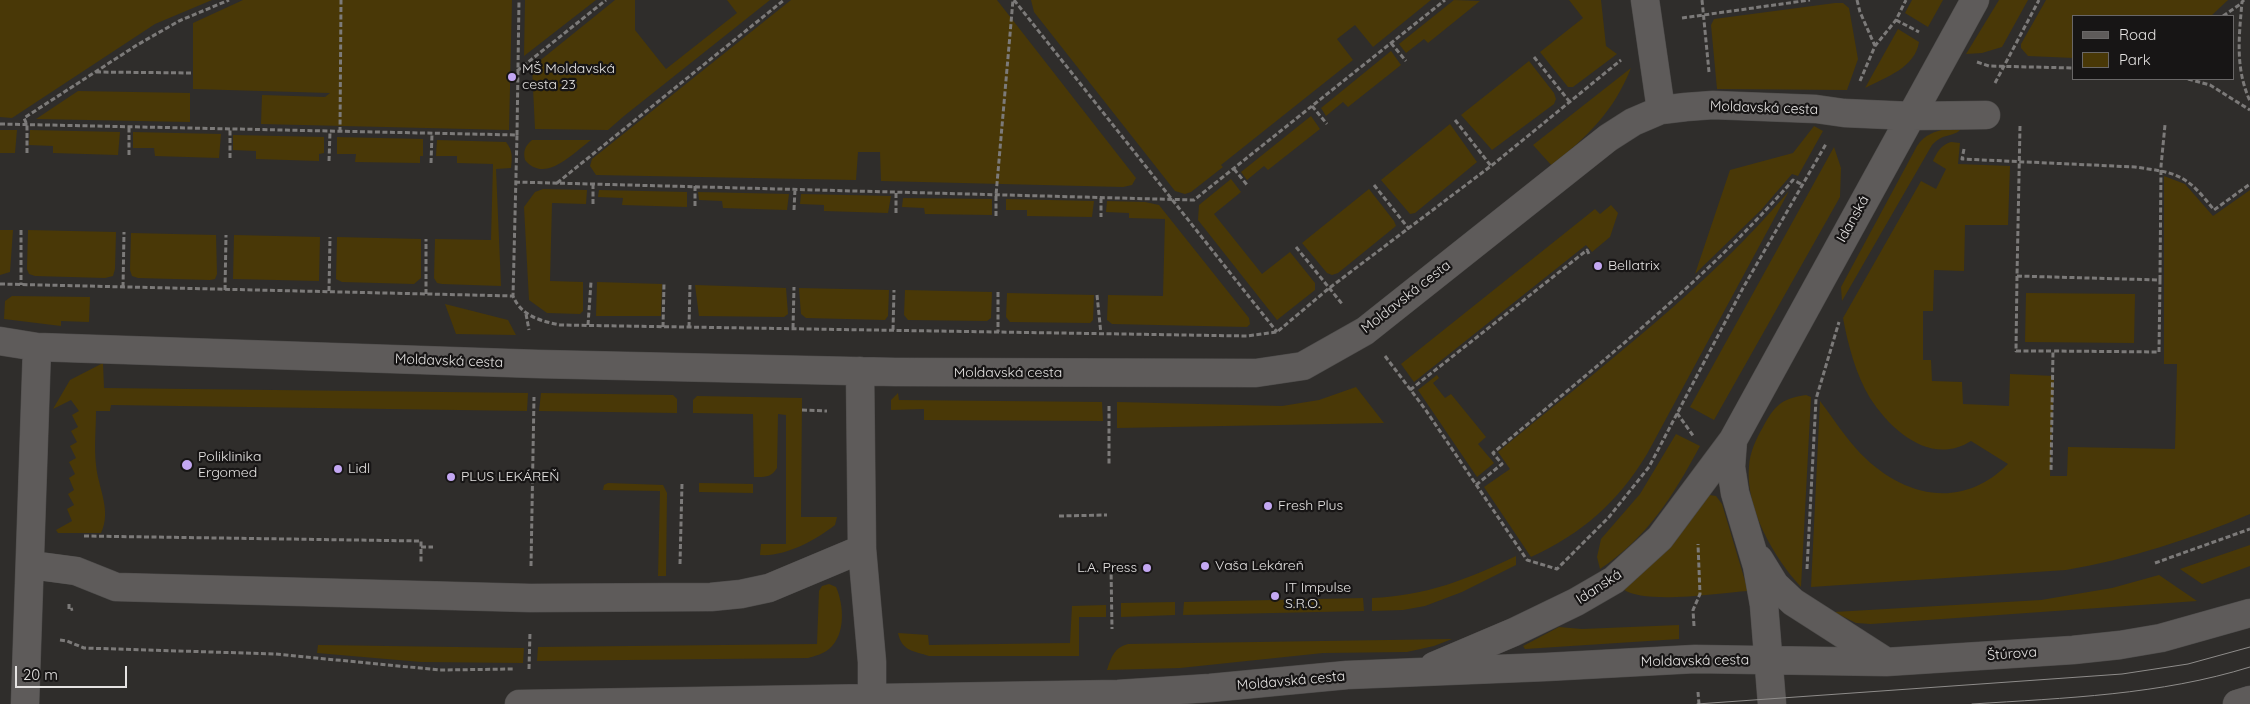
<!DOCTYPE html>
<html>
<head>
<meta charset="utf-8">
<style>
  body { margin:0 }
  #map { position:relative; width:2250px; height:704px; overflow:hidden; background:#2f2d2b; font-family:Quicksand,sans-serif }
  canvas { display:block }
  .legend { position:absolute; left:2072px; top:15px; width:162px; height:65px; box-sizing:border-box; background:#171515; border:1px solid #696767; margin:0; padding:6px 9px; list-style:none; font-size:15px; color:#e5e3e2 }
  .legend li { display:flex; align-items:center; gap:10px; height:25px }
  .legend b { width:25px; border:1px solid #696767 }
  .scale { position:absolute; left:15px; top:666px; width:112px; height:22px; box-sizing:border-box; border:2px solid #e5e3e2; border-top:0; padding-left:6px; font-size:15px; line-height:18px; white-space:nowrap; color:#e5e3e2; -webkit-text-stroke:4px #171515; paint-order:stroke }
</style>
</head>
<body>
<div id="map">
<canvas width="2250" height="704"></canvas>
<ul class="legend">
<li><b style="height:6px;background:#5e5b5a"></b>Road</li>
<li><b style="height:14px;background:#493807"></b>Park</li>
</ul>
<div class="scale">20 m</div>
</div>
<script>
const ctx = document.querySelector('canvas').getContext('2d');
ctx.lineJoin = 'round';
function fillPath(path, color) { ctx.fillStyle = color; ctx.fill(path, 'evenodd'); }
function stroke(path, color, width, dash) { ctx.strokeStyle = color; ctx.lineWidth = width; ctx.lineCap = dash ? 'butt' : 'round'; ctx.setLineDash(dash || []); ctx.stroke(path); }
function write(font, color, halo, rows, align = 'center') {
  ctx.font = font + ' Quicksand,sans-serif'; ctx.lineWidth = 4.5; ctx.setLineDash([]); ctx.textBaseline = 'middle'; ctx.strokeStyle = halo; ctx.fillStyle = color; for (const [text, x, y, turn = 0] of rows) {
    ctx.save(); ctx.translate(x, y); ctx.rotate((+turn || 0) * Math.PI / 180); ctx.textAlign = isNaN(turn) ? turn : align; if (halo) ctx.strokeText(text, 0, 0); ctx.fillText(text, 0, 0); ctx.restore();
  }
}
fillPath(new Path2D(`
  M 0,0 L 212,0 L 155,24 L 12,118 L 0,117 Z
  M 243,0 L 512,0 L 509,130 L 261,124 L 262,95 L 325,97 L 330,93 L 193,89 L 193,23 Z
  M 525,0 L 596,0 L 524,56 Z
  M 615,0 L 635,0 L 635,30 L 666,69 L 737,13 L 727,0 L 770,0 L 624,116 L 608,130 L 535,129 L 532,67 Z
  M 791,0 L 997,0 L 1136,178 L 1132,185 L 1123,187 L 881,181 L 880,152 L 858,152 L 856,180 L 596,175 L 590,166 L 592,159 Z
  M 1031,0 L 1431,0 L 1373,47 L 1355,25 L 1337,39 L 1353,60 L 1221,165 L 1223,167 L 1191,192 L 1185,194 L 1175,191 L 1034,12 Z
  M 1454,0 L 1480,1 L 1428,43 L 1424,39 L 1406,53 L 1399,44 Z
  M 1569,0 L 1601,0 L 1606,46 L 1617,54 L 1573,87 L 1568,87 L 1540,52 L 1583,18 Z
  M 1912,0 L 1943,0 L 1928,27 L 1905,13 Z
  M 1999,0 L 2028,0 L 2002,47 L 1982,53 L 1966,54 Z
  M 2046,0 L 2228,0 L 2211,16 L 2074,16 L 2074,58 L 2028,56 L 2021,48 L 2021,44 Z
  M 1835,3 L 1843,3 L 1849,8 L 1858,59 L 1847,90 L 1717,89 L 1711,25 L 1714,19 Z
  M 1898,29 L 1919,42 C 1915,68 1886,77 1865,88 Z
  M 1391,51 L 1401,65 L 1348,107 L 1343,102 L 1326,116 L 1321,108 Z
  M 1529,61 L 1554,93 L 1556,99 L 1554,104 L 1492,150 L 1461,115 Z
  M 1631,68 C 1613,113 1588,135 1552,166 L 1533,145 Z
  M 78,91 L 190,93 L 190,122 L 36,119 Z
  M 1311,116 L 1320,129 L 1268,170 L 1264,166 L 1247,180 L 1241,172 Z
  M 1450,124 L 1477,162 L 1415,213 L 1410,214 L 1381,180 Z
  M 1814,126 L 1823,131 L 1798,176 L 1792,174 L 1761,210 L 1695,274 L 1730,170 L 1793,153 Z
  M 1947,129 L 1960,130 C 1953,137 1943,133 1932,145 L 1842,301 L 1841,287 L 1917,146 C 1924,135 1935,131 1947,129 Z
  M 0,130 L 17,130 L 15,153 L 0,153 Z
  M 30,130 L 120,132 L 118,155 L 53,153 L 53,146 L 29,145 Z
  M 133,132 L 221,134 L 219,158 L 155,156 L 154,148 L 133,148 Z
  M 233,135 L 324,137 L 324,153 L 319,154 L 319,161 L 256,159 L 256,151 L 233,150 Z
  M 337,137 L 423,139 L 423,156 L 420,156 L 420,163 L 355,162 L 356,154 L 337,154 Z
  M 437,140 L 506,142 C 513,151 512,157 511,168 L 496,169 L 501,286 L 442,284 L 437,283 L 434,278 L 435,239 L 491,240 L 493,164 L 457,163 L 457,156 L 436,156 Z
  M 532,140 L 591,140 C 572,154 545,184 525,160 C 523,151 525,146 532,140 Z
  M 1951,142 L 1960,143 L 1958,164 L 2010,166 L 2008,225 L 1965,225 L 1964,271 L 1934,270 L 1933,311 L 1923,311 L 1923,360 L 1931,360 L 1932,381 L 1962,382 L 1963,404 L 2009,406 L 2010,374 L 2054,376 L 2050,476 L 2067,476 L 2068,447 L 2175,449 L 2177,364 L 2164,364 L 2164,176 L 2185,184 L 2213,216 L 2250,190 L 2250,514 C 2191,539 2130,559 2066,570 L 1811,587 L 1820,401 C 1833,418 1845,437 1860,453 C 1903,497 1961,511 2008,464 L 1971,441 C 1932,466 1892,432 1870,398 C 1856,375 1848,345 1843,318 L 1921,181 L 1936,189 L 1946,169 L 1933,161 C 1937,152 1941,145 1951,142 Z
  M 1834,147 L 1841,168 L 1840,197 L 1714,420 L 1690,407 Z
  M 1231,179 L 1241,192 L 1214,214 L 1262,274 L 1290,252 L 1315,283 L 1315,290 L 1277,320 L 1198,220 L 1199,205 Z
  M 543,189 L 587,190 L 586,204 L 552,203 L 550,281 L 583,282 L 583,311 L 580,314 L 547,313 L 529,300 L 524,207 L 535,192 Z
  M 1369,189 L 1394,221 L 1396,226 L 1338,273 L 1332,275 L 1327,273 L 1302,243 Z
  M 599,190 L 687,192 L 687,207 L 622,205 L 623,198 L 598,197 Z
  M 1789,191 L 1647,454 C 1618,502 1583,533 1531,557 L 1484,487 L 1510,469 L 1498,452 C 1598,369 1705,290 1789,191 Z
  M 698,192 L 789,194 L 787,210 L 723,208 L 722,201 L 699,200 Z
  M 801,194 L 891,196 L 888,213 L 824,211 L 824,205 L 800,204 Z
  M 903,198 L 992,199 L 992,215 L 925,214 L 924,208 L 902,207 Z
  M 1006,199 L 1094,201 L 1092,217 L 1027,216 L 1027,210 L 1006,210 Z
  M 1107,201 L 1145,202 L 1159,205 L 1249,318 L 1250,324 L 1247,327 L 1112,324 L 1107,320 L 1108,295 L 1163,296 L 1165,219 L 1129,218 L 1129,213 L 1106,212 Z
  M 1611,205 L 1618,213 L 1610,237 L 1592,252 L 1586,245 L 1414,382 L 1401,364 L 1595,209 L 1600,214 Z
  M 0,230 L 13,230 L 10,272 L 0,275 Z
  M 28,230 L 116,232 L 115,269 L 113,276 L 105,278 L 35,276 L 29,274 L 27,269 Z
  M 131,233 L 216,235 L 217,274 L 215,279 L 210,280 L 138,278 L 132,276 L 130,270 Z
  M 234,235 L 320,237 L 319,281 L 233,279 Z
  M 337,237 L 421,239 L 421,278 L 414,284 L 342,282 L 336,279 Z
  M 597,282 L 662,284 L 661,316 L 596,316 Z
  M 695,285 L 786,288 L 788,314 L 784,317 L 699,316 Z
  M 799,288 L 889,290 L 888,316 L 885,320 L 806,318 L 801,314 Z
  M 905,290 L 992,292 L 991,318 L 987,321 L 908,320 L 904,315 Z
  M 1007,293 L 1094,295 L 1093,320 L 1090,323 L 1010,322 L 1006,317 Z
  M 2026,293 L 2135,294 L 2134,343 L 2025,342 Z
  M 12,296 L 90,297 L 89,322 L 61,321 L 61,326 L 4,319 L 5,301 Z
  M 445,304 L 508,320 L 516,335 L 456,334 Z
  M 103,363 L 104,388 L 528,393 L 527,411 L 111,405 L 110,411 L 96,411 C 96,428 94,447 96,465 C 98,488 112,510 101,533 L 58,533 L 56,530 L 72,521 L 67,509 L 74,505 L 68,494 L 74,490 L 69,478 L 75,474 L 69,462 L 76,458 L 70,446 L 77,442 L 71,431 L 78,427 L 72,415 L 79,411 L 71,400 L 53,409 L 70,380 Z
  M 1437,375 L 1439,378 L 1433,383 L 1445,398 L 1451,394 L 1486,437 L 1478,444 L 1494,463 L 1477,477 L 1418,390 Z
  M 1356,387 L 1384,423 L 1117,428 L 1117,402 L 1282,406 L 1319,400 Z
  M 541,393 L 673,395 L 677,399 L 677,413 L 539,411 Z
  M 898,393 L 899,400 L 1102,402 L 1103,421 L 924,420 L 924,409 L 891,410 L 891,400 Z
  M 1806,395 L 1811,397 L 1801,587 C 1774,558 1745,508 1749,466 C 1750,452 1756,439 1763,427 C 1775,405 1781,399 1806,395 Z
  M 697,396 L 802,398 L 801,517 L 837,517 L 835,525 C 816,540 785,557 760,555 L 761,544 L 786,544 L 786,415 L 778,414 L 777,468 C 771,478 764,477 754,477 L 753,414 L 693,413 L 693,400 Z
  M 1676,434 L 1700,446 C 1673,496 1648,537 1600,569 L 1597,557 L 1601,539 L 1640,494 Z
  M 608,483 L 663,485 L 667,493 L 666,576 L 658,576 L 660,491 L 603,490 L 604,485 Z
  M 699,483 L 753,484 L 753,493 L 699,492 Z
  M 1709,495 L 1716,496 L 1722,504 L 1748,591 C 1719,593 1644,605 1623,589 C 1648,570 1669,547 1689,523 C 1696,514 1700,502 1709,495 Z
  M 2250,545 L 2250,566 L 2202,584 L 2180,569 Z
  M 1516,556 L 1516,565 L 1462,592 L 1425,606 L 1403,610 L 1372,611 L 1372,598 C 1425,596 1469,579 1516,556 Z
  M 2159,575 L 2197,601 L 1871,624 L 1856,623 L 1834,612 L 2041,600 L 2112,588 Z
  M 829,584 L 836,587 C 844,605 846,635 829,649 C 823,654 815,656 808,658 L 537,661 L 538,647 L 817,644 L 819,591 L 822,586 Z
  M 1363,598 L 1364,611 L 1183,615 L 1184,602 Z
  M 1175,602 L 1175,615 L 1121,617 L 1121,603 Z
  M 1106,605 L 1106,617 L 1079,617 L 1079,656 L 929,656 C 915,651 902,652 898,633 L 928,635 L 929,645 L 1070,643 L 1072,606 Z
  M 1679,625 L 1679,639 L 1525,649 L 1523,646 L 1559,627 L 1582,629 Z
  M 1452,639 L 1434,646 L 1407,652 L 1323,653 L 1180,668 L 1107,670 C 1111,657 1115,647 1128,644 Z
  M 318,645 L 524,648 L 523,663 L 421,662 L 317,653 Z`), '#493807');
const minor = new Path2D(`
  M 1645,0 L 1661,110
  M 0,341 L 37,347 L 25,704
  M 37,347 L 538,364 L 895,372 L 1256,373 L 1303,366 L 1365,331 L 1608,138 L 1633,122 L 1661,110 L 1686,107 L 1713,105 L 1816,109 L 1844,113 L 1911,116 L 1986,115
  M 860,371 L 862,549 L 872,662 L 872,704
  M 1733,440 L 1731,467 L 1735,493 L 1757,566 L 1764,605 L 1772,704
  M 1759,559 L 1775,585 L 1793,602 L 1885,661
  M 31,565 L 76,571 L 116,587 L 530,598 L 711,597 L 741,594 L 769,588 L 862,549
  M 1434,666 L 1514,632 L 1576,602 L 1614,580 L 1660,538 L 1733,440 L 1975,0
  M 519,704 L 1118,694 L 1210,688 L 1347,675 L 1546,667 L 1695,659 L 1886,662 L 2073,650 L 2120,645 L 2161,638 L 2250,613
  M 2237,704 L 2250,700`);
stroke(minor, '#4d4b4a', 29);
stroke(new Path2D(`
  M 1014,0 L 1277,332
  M 1702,0 L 1709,72
  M 1857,0 L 1860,12 L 1875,46
  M 2244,0 L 2242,2 C 2239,37 2235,68 2250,101
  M 2223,16 L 2242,3
  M 1682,18 L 1810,0
  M 1896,20 L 1919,32
  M 1391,43 L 1406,61
  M 1534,57 L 1569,101
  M 1977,62 L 1989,66 L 2074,68
  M 517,71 L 606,0
  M 96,72 L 193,73
  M 2188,79 L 2210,85 L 2250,110
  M 1860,81 L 1875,46 L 1896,20 L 1906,0
  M 1995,83 L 2039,0
  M 1312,106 L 1327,124
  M 1455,120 L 1491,166
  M 0,124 L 517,135 L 513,296
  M 2020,126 L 2017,276 L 2160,280 L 2159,352 L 2053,351 L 2051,472
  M 340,132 L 341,0
  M 517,135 L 519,0
  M 1964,149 L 1962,159 L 2135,167 C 2178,173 2186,174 2214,210 L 2250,184
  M 27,153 L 27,125 L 24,118 L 137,45 L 179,21 L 229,0
  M 129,155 L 129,127
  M 230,158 L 230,129
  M 329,161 L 330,132
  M 431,163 L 432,134
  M 1234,169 L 1248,186
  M 515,182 L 1194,200 L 1445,0
  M 557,183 L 784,0
  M 1374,185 L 1409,229
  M 695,186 L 695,207
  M 1101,198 L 1101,217
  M 593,204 L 593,184
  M 794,210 L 795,189
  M 896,213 L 896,192
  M 996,216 L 996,195 L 1013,0
  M 21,230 L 21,285
  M 1296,247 L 1343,305
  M 2017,276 L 2016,351 L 2053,351
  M 2160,280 L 2161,166 L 2165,125
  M 0,284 L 513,296 C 521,316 541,321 560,325 L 1247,336 L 1277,332 L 1328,289 L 1491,166 L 1621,60
  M 123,287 L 124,232
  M 225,290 L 226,235
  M 329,291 L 330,237
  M 998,292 L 998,332
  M 426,294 L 426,239
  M 1097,295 L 1101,334
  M 526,314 L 529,330
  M 588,325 L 591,282
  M 663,327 L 664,284
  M 689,327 L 690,285
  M 793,328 L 794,287
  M 893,330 L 894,290
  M 1385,356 L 1425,409 L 1527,560 L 1557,569 L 1609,517 L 1649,467 L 1743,288 L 1826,144
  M 1410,390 L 1587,250 L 1589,254
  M 1109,406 L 1109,464
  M 802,410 L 827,411
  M 1677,413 L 1694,437
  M 1476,485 L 1502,464 L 1493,453 C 1596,366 1704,282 1793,180 L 1803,185
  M 1059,516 L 1107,515
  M 84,536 L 421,541 L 421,563
  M 421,547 L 433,547
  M 2155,563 L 2250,529
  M 680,564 L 682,483
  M 531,566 L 534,397
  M 1111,567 L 1112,629
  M 1807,569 L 1816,399 L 1839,322
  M 69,604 L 69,610 L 73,609
  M 1694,626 L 1693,610 L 1700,594 L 1698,544
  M 60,640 L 67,641 L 84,648 L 275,654 L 440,670 L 514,669
  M 529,669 L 530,632
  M 1698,692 L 1699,704`), '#7c7a79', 3, [5, 2.5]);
stroke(minor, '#5e5b5a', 28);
stroke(new Path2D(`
  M 1697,704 L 2122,674 L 2188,664 L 2250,647
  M 1972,704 C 2065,698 2160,695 2250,667`), '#8e8c8a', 1);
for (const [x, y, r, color] of [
  [512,77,5,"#c3a7f2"],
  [1598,266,5,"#c3a7f2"],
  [187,465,6,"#c3a7f2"],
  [338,469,5,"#c3a7f2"],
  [451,477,5,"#c3a7f2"],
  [1268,506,5,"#c3a7f2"],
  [1205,566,5,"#c3a7f2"],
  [1147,568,5,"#c3a7f2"],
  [1275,596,5,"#c3a7f2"]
]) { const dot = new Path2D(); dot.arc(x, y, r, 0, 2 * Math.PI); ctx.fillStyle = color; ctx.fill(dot); stroke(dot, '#171515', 2); }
write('14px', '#e5e3e2', '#171515', [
  ["MŠ Moldavská",522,69],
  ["cesta 23",522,85],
  ["Bellatrix",1608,266],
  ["Poliklinika",198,457],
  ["Ergomed",198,473],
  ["Lidl",348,469],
  ["PLUS LEKÁREŇ",461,477],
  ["Fresh Plus",1278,506],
  ["Vaša Lekáreň",1215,566],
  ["L.A. Press",1137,568,"right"],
  ["IT Impulse",1285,588],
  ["S.R.O.",1285,604]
], 'left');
write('14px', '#e5e3e2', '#171515', [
  ["Moldavská cesta",1764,108,2],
  ["Idanská",1853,219,-61],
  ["Moldavská cesta",1406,297,-38],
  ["Moldavská cesta",449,361,2],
  ["Moldavská cesta",1008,373],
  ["Idanská",1599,587,-33],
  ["Štúrova",2012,654,-4],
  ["Moldavská cesta",1695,661,-1],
  ["Moldavská cesta",1291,681,-5]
]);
</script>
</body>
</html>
